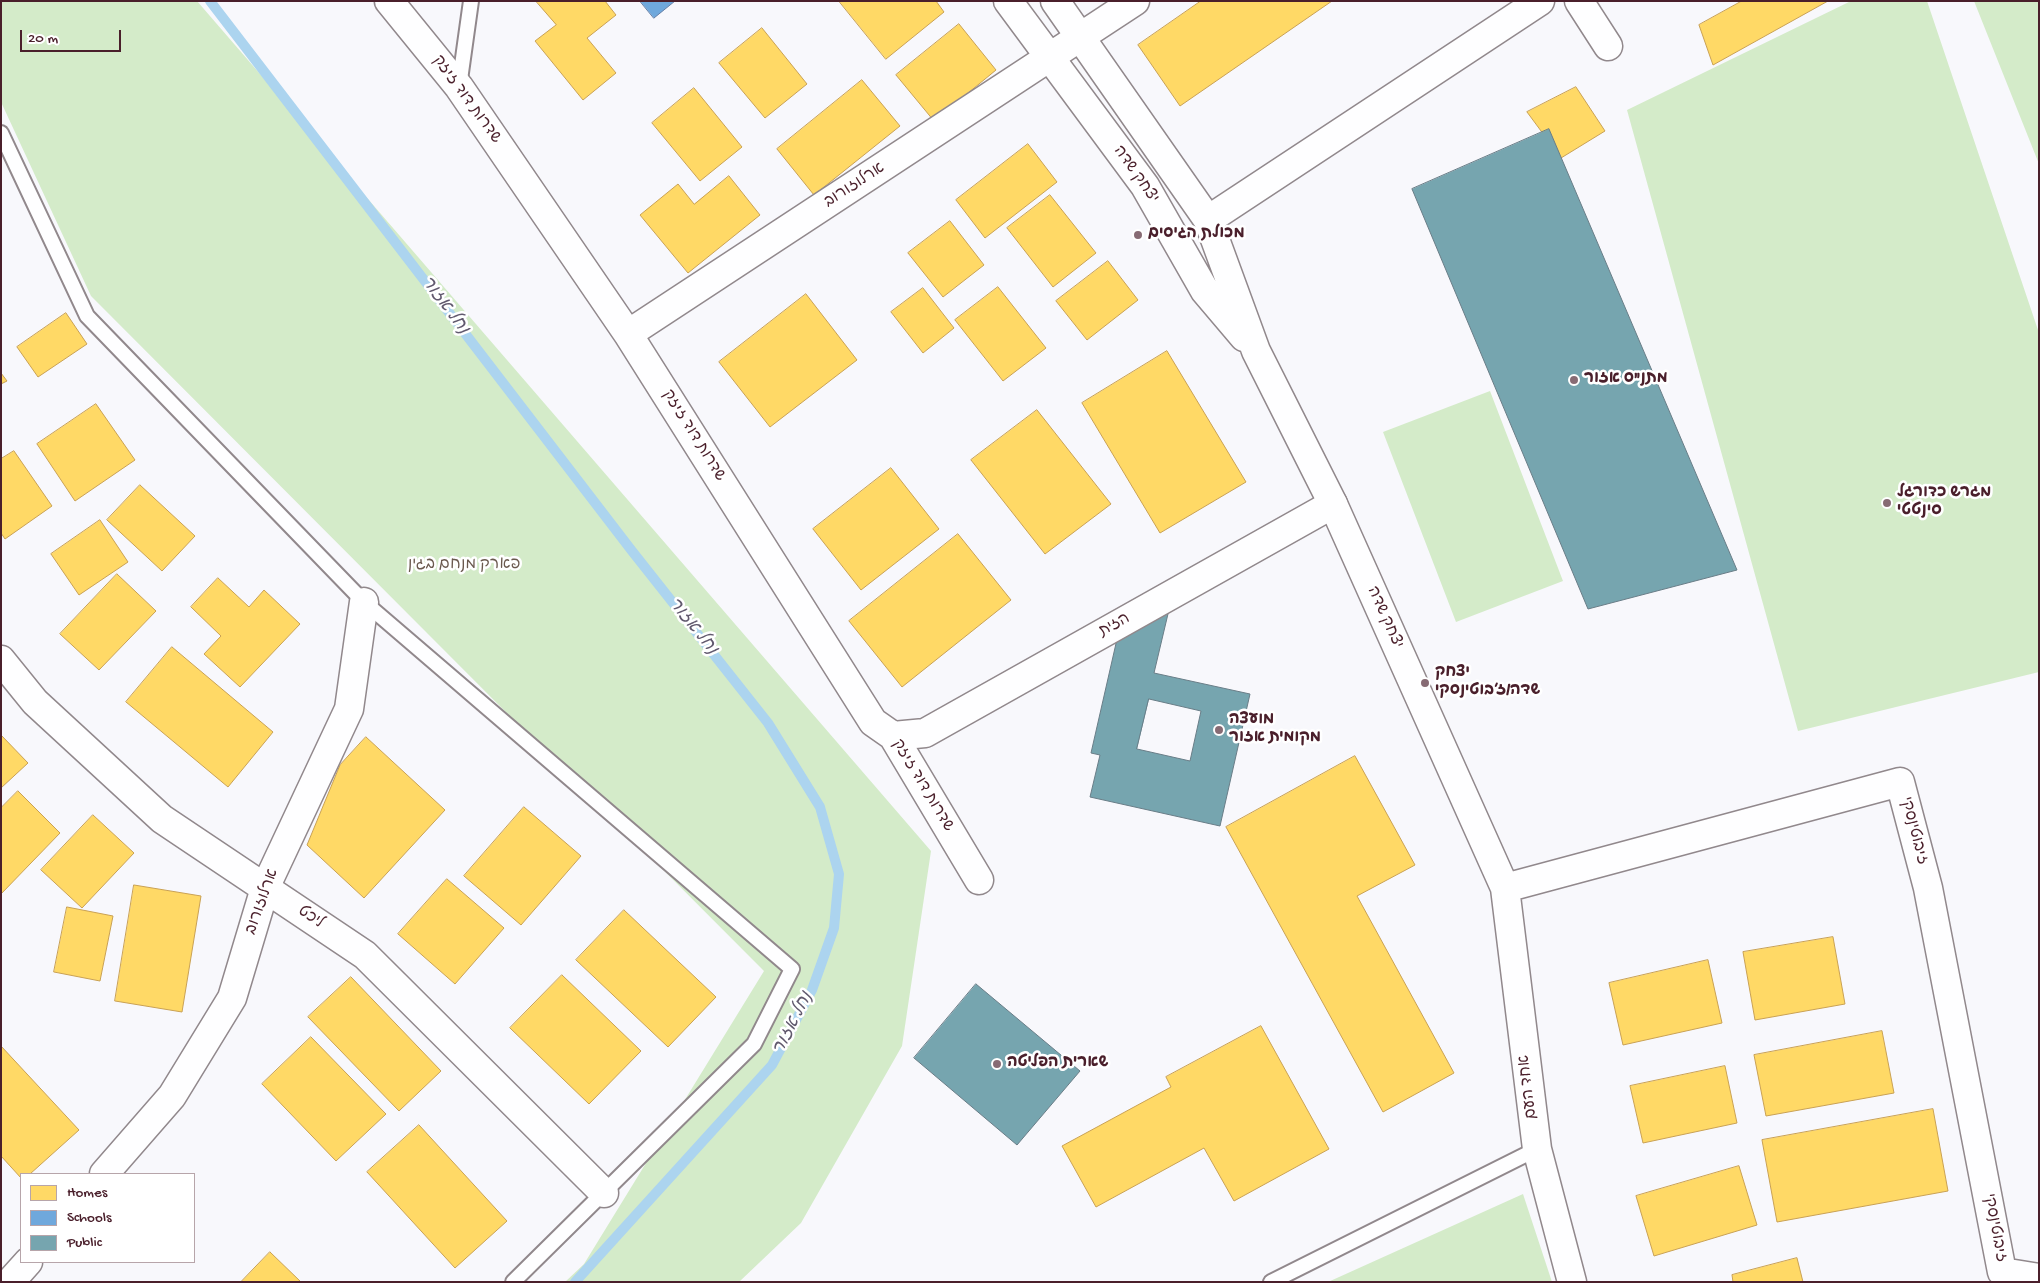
<!DOCTYPE html>
<html>
<head>
<meta charset="utf-8">
<style>
  body { margin:0 }
  #map { position:relative; width:2040px; height:1283px; overflow:hidden; background:#f8f8fc; font-family:"Gochi Hand",sans-serif }
  canvas { display:block }
  .frame { position:absolute; inset:0; border:2px solid #4a1f2b; pointer-events:none }
  .legend { position:absolute; left:20px; top:1173px; width:175px; height:90px; box-sizing:border-box; background:#fff; border:1px solid #b7a5aa; margin:0; padding:6px 9px; list-style:none; font-size:15px; color:#4a1f2b }
  .legend li { display:flex; align-items:center; gap:10px; height:25px }
  .legend b { width:25px; border:1px solid #b7a5aa }
  .scale { position:absolute; left:20px; top:30px; width:101px; height:22px; box-sizing:border-box; border:2px solid #4a1f2b; border-top:0; padding-left:6px; font-size:15px; line-height:18px; white-space:nowrap; color:#4a1f2b; -webkit-text-stroke:4px #fff; paint-order:stroke }
</style>
</head>
<body>
<div id="map">
<canvas width="2040" height="1283"></canvas>
<div class="frame"></div>
<ul class="legend">
<li><b style="height:14px;background:#ffd966"></b>Homes</li>
<li><b style="height:14px;background:#6fa8dc"></b>Schools</li>
<li><b style="height:14px;background:#76a5af"></b>Public</li>
</ul>
<div class="scale">20 m</div>
</div>
<script>
const ctx = document.querySelector('canvas').getContext('2d');
ctx.lineJoin = 'round';
function fillPath(path, color) { ctx.fillStyle = color; ctx.fill(path, 'evenodd'); }
function stroke(path, color, width, dash) { ctx.strokeStyle = color; ctx.lineWidth = width; ctx.lineCap = dash ? 'butt' : 'round'; ctx.setLineDash(dash || []); ctx.stroke(path); }
function write(font, color, halo, rows, align = 'center') {
  ctx.font = font + ' "Gochi Hand","Playpen Sans Hebrew",sans-serif'; ctx.lineWidth = 5; ctx.setLineDash([]); ctx.textBaseline = 'middle'; ctx.strokeStyle = halo; ctx.fillStyle = color; for (const [text, x, y, turn = 0] of rows) {
    ctx.save(); ctx.translate(x, y); ctx.rotate((+turn || 0) * Math.PI / 180); ctx.textAlign = isNaN(turn) ? turn : align; if (halo) ctx.strokeText(text, 0, 0); ctx.fillText(text, 0, 0); ctx.restore();
  }
}
fillPath(new Path2D(`
  M 1,1 L 197,1 L 931,851 L 902,1046 L 801,1223 L 739,1282 L 565,1282 L 584,1264 L 764,971 L 91,296 L 1,102 Z
  M 1851,1 L 1927,1 L 2039,333 L 2039,672 L 1798,731 L 1627,110 Z
  M 1974,1 L 2039,1 L 2039,164 Z
  M 1490,391 L 1563,581 L 1456,622 L 1383,432 Z
  M 1523,1194 L 1552,1282 L 1328,1282 Z`), '#d4ebc9');
const homes = new Path2D(`
  M 536,1 L 605,1 L 616,15 L 587,38 L 616,73 L 583,100 L 535,41 L 556,25 Z
  M 839,1 L 936,1 L 944,12 L 886,59 Z
  M 1201,1 L 1332,1 L 1180,106 L 1138,45 Z
  M 1742,1 L 1828,1 L 1713,65 L 1699,25 Z
  M 959,24 L 996,70 L 934,121 L 896,75 Z
  M 762,28 L 807,84 L 765,118 L 719,63 Z
  M 862,80 L 900,126 L 814,195 L 777,149 Z
  M 1576,87 L 1605,131 L 1561,158 L 1527,112 Z
  M 694,88 L 742,147 L 700,181 L 652,123 Z
  M 1028,144 L 1057,182 L 985,238 L 956,200 Z
  M 729,176 L 760,215 L 688,273 L 640,215 L 678,184 L 694,204 Z
  M 1050,195 L 1096,253 L 1053,287 L 1007,228 Z
  M 950,221 L 984,265 L 943,297 L 908,253 Z
  M 1108,261 L 1138,300 L 1087,340 L 1056,301 Z
  M 998,287 L 1046,348 L 1003,381 L 955,320 Z
  M 923,288 L 954,328 L 923,353 L 891,312 Z
  M 806,294 L 857,360 L 770,427 L 719,362 Z
  M 66,313 L 87,344 L 38,377 L 17,347 Z
  M 1167,351 L 1246,482 L 1160,533 L 1082,403 Z
  M 1,373 L 7,381 L 1,384 Z
  M 96,404 L 135,460 L 75,501 L 37,444 Z
  M 1037,410 L 1111,504 L 1045,554 L 971,460 Z
  M 14,451 L 52,506 L 5,539 L 1,533 L 1,459 Z
  M 891,468 L 939,529 L 861,590 L 813,529 Z
  M 140,485 L 195,536 L 162,571 L 107,520 Z
  M 100,520 L 128,562 L 79,595 L 51,554 Z
  M 958,534 L 1011,600 L 902,687 L 849,621 Z
  M 117,574 L 156,611 L 99,670 L 60,634 Z
  M 218,578 L 249,607 L 264,590 L 300,624 L 240,687 L 204,654 L 221,636 L 191,607 Z
  M 172,647 L 273,732 L 228,787 L 126,702 Z
  M 1,735 L 28,763 L 1,788 Z
  M 366,737 L 445,810 L 364,898 L 307,845 L 340,765 Z
  M 1355,756 L 1415,865 L 1357,896 L 1454,1073 L 1383,1112 L 1226,827 Z
  M 18,791 L 60,833 L 1,894 L 1,808 Z
  M 524,807 L 581,856 L 521,925 L 464,876 Z
  M 93,815 L 134,853 L 82,908 L 41,870 Z
  M 447,879 L 504,928 L 455,984 L 398,934 Z
  M 134,885 L 201,896 L 182,1012 L 115,1001 Z
  M 67,907 L 113,916 L 100,981 L 54,972 Z
  M 624,910 L 716,997 L 668,1047 L 576,960 Z
  M 1833,937 L 1845,1004 L 1755,1020 L 1743,952 Z
  M 1708,960 L 1722,1023 L 1623,1045 L 1609,983 Z
  M 562,975 L 641,1051 L 589,1104 L 510,1028 Z
  M 351,977 L 441,1071 L 399,1111 L 308,1017 Z
  M 1261,1026 L 1329,1149 L 1234,1201 L 1204,1148 L 1096,1207 L 1062,1146 L 1171,1087 L 1166,1077 Z
  M 1882,1031 L 1894,1093 L 1766,1116 L 1754,1055 Z
  M 311,1037 L 386,1114 L 336,1161 L 262,1084 Z
  M 1,1046 L 79,1130 L 30,1174 L 21,1174 L 21,1178 L 1,1156 Z
  M 1725,1066 L 1737,1123 L 1643,1143 L 1630,1086 Z
  M 1933,1109 L 1948,1191 L 1777,1222 L 1762,1140 Z
  M 419,1125 L 507,1221 L 455,1268 L 367,1172 Z
  M 1739,1166 L 1757,1225 L 1654,1256 L 1636,1196 Z
  M 270,1252 L 301,1282 L 241,1282 Z
  M 1797,1258 L 1803,1282 L 1733,1282 L 1732,1275 Z`);
fillPath(homes, '#ffd966');
stroke(homes, '#c9a154', 1);
const schools = new Path2D(`
  M 640,1 L 675,1 L 654,18 Z`);
fillPath(schools, '#6fa8dc');
stroke(schools, '#647fa7', 1);
const public = new Path2D(`
  M 1549,129 L 1737,570 L 1588,609 L 1412,189 Z
  M 1172,597 L 1154,673 L 1250,694 L 1220,826 L 1090,797 L 1100,755 L 1091,753 L 1120,626 ZM 1149,699 L 1201,711 L 1190,761 L 1137,749 Z
  M 976,984 L 1080,1071 L 1017,1145 L 914,1058 Z`);
fillPath(public, '#76a5af');
stroke(public, '#697d87', 1);
stroke(new Path2D(`
  M 210,1 L 632,551 L 768,723 L 820,807 L 839,874 L 834,928 L 812,990 L 772,1065 L 575,1282`), '#acd4ef', 10);
const service = new Path2D(`
  M 459,87 L 471,1
  M 1,133 L 87,316 L 364,602 L 792,969 L 754,1044 L 513,1282
  M 1271,1282 L 1537,1149`);
const minor = new Path2D(`
  M 389,1 L 459,87 L 628,334 L 873,722 L 893,736 L 979,880
  M 1579,1 L 1608,46
  M 1208,220 L 1540,1
  M 628,334 L 1135,1
  M 1,660 L 35,702 L 162,819 L 365,955 L 604,1193
  M 893,736 L 925,733 L 1333,504
  M 104,1174 L 172,1096 L 232,998 L 265,888 L 349,709 L 364,602
  M 10,1282 L 28,1262`);
const tertiary = new Path2D(`
  M 1008,1 L 1145,186 L 1205,291 L 1244,337
  M 1055,1 L 1208,220 L 1256,351 L 1333,504 L 1505,888 L 1537,1149 L 1572,1282
  M 1505,888 L 1900,782 L 1928,888 L 2002,1272 L 2039,1278`);
stroke(service, '#91888c', 18);
stroke(minor, '#91888c', 31);
stroke(tertiary, '#91888c', 31);
stroke(service, '#fefeff', 14);
stroke(minor, '#fefeff', 28);
stroke(tertiary, '#fefeff', 28);
for (const [x, y, r, color] of [
  [1138,235,5,"#876b74"],
  [1574,380,5,"#876b74"],
  [1887,503,5,"#876b74"],
  [1425,683,5,"#876b74"],
  [1219,730,5,"#876b74"],
  [997,1064,5,"#876b74"]
]) { const dot = new Path2D(); dot.arc(x, y, r, 0, 2 * Math.PI); ctx.fillStyle = color; ctx.fill(dot); stroke(dot, '#fff', 2); }
write('16px', '#4a1f2b', '#fff', [
  ["שדרות דוד ז'זק",466,100,54],
  ["יצחק שדה",1135,175,55],
  ["ארלוזורוב",855,186,-33],
  ["שדרות דוד ז'זק",693,436,58],
  ["יצחק שדה",1384,618,66],
  ["הזית",1115,626,-29],
  ["שדרות דוד ז'זק",922,786,59],
  ["ז'בוטינסקי",1913,831,75],
  ["ארלוזורוב",263,902,-70],
  ["ליכט",310,918,34],
  ["אחד העם",1529,1087,-97],
  ["ז'בוטינסקי",1994,1228,79]
]);
write('bold 16px', '#4a1f2b', '#fff', [
  ["מכולת הגיסים",1148,235],
  ["מתנ\"ס אזור",1584,380],
  ["מגרש כדורגל",1897,494],
  ["סינטטי",1897,512],
  ["יצחק",1435,674],
  ["שדה/ז׳בוטינסקי",1435,692],
  ["מועצה",1229,721],
  ["מקומית אזור",1229,739],
  ["שארית הפליטה",1007,1064]
], 'left');
write('16px', '#6a594e', '#fff', [
  ["פארק מנחם בגין",464,566]
]);
write('italic 18px', '#61596e', '#fff', [
  ["נחל אזור",444,306,53],
  ["נחל אזור",692,627,51],
  ["נחל אזור",794,1024,-63]
]);
</script>
</body>
</html>
